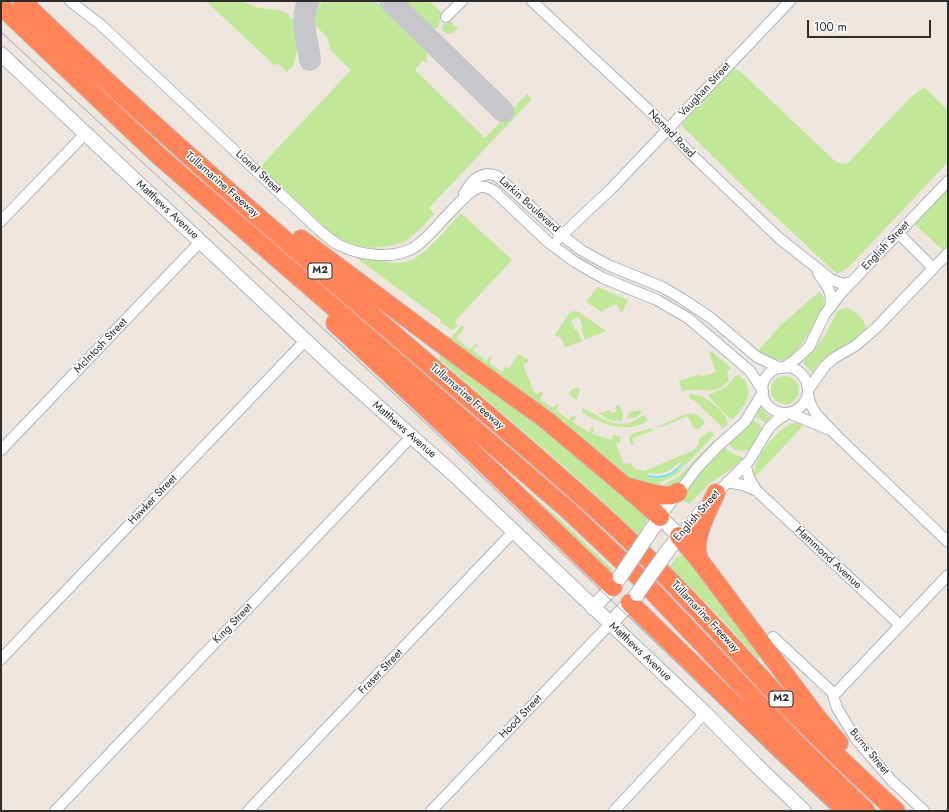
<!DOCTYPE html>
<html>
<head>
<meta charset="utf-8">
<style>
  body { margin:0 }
  #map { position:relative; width:949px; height:812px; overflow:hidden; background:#eee5de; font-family:Jost,sans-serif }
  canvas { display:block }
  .frame { position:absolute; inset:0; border:2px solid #2c2c2c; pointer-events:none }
  .scale { position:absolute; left:807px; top:20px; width:124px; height:18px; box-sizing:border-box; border:2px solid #2c2c2c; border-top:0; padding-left:5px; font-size:12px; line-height:14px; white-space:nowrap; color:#2c2c2c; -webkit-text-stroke:3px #fff; paint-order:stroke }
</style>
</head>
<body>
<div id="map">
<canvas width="949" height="812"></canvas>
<div class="frame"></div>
<div class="scale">100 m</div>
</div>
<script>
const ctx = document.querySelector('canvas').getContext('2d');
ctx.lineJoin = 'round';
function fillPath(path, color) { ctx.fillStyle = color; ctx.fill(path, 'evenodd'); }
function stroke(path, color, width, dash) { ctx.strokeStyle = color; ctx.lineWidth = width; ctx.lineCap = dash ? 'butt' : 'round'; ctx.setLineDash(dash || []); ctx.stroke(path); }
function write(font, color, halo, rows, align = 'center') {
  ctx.font = font + ' Jost,sans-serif'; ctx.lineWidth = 3; ctx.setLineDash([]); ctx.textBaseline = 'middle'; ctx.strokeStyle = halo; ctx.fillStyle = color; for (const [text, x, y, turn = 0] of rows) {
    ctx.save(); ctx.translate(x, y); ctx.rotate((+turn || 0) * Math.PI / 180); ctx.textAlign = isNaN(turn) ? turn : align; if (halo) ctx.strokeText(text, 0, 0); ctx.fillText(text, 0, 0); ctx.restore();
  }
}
fillPath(new Path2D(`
  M 206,1 L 242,1 L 257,8 L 280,10 L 287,13 L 293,20 L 298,45 L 295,60 L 292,67 L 287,72 L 277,63 L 274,65 Z
  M 322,1 L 375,1 L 427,51 L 427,57 L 426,60 L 428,62 L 426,63 L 423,60 L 415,70 L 485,138 L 527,94 L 532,99 L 429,208 L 434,214 C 425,224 416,234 404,242 C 401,244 396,244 392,245 C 370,251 352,247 333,234 L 260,167 L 351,70 L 331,51 L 327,37 L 313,23 L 316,13 Z
  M 403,1 L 429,1 L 443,14 L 437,28 L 433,30 Z
  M 450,21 L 458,29 L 452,33 L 447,34 L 443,31 L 442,29 L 444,23 L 446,25 Z
  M 733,68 L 740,71 L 837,163 L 847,164 L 910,98 L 924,87 L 948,110 L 948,162 L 849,267 L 837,274 L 747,190 L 681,125 Z
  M 948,189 L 948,245 L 943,250 L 914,224 Z
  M 461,213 L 512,260 L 455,321 L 457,326 L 452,330 L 440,322 L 441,320 L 354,256 C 371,259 393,266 409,261 C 425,256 449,226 461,213 Z
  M 598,287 L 628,300 L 622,313 L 621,313 L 617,304 L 605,309 L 602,312 L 586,302 Z
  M 819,292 C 822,295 825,298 824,302 C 823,312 799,350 792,355 C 790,357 786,359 784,360 C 769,362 756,351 746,342 L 746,340 L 759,350 L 781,325 Z
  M 845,308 C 853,308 863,318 866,326 C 862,342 837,349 825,358 C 820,362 816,367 812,373 L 803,362 L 824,337 L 837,311 Z
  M 577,311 L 605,330 L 606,331 L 585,340 L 581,328 L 583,327 L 579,317 L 571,320 L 575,330 L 577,329 L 582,341 L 565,348 L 561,338 L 555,335 L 570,312 Z
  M 462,325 L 465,328 L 456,338 L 468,348 L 472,348 L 476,343 L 478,345 L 473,350 L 486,361 L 491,356 L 492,357 L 489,363 L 502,372 L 506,367 L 509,368 L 518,355 L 523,356 L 523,358 L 529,359 L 529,361 L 523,365 L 535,394 L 541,392 L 543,394 L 540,399 L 553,408 L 557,404 L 559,405 L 556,410 L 569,420 L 573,415 L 576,417 L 572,422 L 589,432 L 592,427 L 594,429 L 592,434 L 612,440 L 613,435 L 620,436 L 621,441 L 616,444 L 624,464 L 630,463 L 635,469 L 644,471 L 694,450 L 697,447 L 700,438 L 710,431 L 713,432 L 714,435 L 676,475 L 661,482 L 657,489 L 637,483 L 592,447 L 592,445 L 591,446 L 573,433 L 448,341 ZM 679,462 L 683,465 C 674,476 661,480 647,477 L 649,473 C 661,475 671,472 679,462 Z
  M 712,352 L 731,368 L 727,372 L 729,380 C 715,398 700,386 682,391 L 679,381 L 700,374 L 701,377 L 716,372 L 709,353 Z
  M 441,355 L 485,388 L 500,394 L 547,429 L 647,517 L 646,522 L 639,535 L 564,466 L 438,358 Z
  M 739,375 C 757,390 746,405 733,419 L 730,419 L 708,395 L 725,388 L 735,376 Z
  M771 390a14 14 0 1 1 28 0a14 14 0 1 1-28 0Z
  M 578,387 L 580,390 L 577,399 L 576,400 L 569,394 L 571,390 Z
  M 690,394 C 694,395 699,395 703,397 C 712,401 727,414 728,424 L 723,428 L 695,401 L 689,398 Z
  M 619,404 L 623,413 L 622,421 L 610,420 L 598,413 L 602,412 L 603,413 L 609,410 L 613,413 L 617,411 L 615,406 Z
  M 761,406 L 765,413 L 771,417 L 766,423 L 755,416 Z
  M 582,408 C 591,411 598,417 607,421 C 619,426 634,424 643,415 L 648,420 C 629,435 599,424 582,412 Z
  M 642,410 L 641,413 L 637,417 L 627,419 L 629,412 Z
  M 690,413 L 698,415 L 704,421 L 704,424 L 699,429 L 694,429 L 688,416 L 664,426 L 655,428 L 681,416 Z
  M 753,420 L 763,427 L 751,449 C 742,452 734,452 729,443 L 744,430 Z
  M 792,423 L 798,423 L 803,426 L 754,478 C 752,459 776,431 792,423 Z
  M 651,428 L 653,430 L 632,439 L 634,444 L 631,445 L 629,439 L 631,434 Z
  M 715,439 L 714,444 L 673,487 L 661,490 L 665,484 L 678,477 Z
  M 470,441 L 563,522 L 613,570 L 610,573 Z
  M 724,447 L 731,453 L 744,458 L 730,470 L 709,484 L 689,504 L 679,499 L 702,469 Z
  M 683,555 L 686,556 L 761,654 L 758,659 L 717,614 L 670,566 L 677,557 Z`), '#c1e799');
fillPath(new Path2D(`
  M 681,464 L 682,465 C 674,476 661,480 648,477 L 648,475 C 662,478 672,474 681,464 Z`), '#6de8f4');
stroke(new Path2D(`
  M 309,1 C 299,18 308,42 310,60
  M 390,1 L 503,111`), '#c7c6ca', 22);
const street = new Path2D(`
  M 70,1 L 101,25 L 319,230 C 326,235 331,241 339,245 C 361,256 398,261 419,244 C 438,228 452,207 471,192 C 479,186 485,185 494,191 L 548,242 L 575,262 L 603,278 L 657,300 L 688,318 L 750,371 L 763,391
  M 532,1 L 654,115 L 688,151 L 779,238 L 832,280 L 843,284 L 851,282
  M 446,17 L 462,1
  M 464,194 C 471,181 481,170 497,176 L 563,236 L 581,250 L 608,265 L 662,287 L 681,298 L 711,318 L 757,357 L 780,368
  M 1,221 L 86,133
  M 898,233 L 933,268
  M 558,239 L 611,189 L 790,1
  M 818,273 C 825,283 834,293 830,306
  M762 390a23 23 0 1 1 46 0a23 23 0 1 1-46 0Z
  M 783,368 L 796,359 L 809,347 L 825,314 L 842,292 L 948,181
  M 808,390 L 825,366 L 834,358 L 855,346 L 876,328 L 948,253
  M 808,394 L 811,405 L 816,414 L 838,437 L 948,542
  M 789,413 L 828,429
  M 1,450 L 201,241
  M 745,464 L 749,478 L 757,491 L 900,625
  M 727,482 L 743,485 L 757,491
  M 660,517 L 698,467 L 717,447 L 745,422 L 763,392
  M 679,536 L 704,506 L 749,461 L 769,428 L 776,421 L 788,413
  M 773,637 L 832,692 L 837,708 L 856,739 L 892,781 L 924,811
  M 1,659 L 306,340
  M 834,695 L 948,575
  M 55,811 L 411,437
  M 248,811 L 513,532
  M 431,811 L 610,624
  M 614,811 L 705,713`);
const secondary = new Path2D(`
  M 1,54 L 338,371 L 448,469 L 705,713 L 754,763 L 804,811
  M 648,535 L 660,517 L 679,536 L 666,553
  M 593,608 L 609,591 L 619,578
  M 610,624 L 637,595`);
const highway = new Path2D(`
  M 22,1 C 140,115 264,223 388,329 C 466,397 547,463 623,534 C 681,589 734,649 788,707 C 823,743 859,777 896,811
  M 1,6 L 159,156 L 569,511 L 641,579 L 800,747 L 866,811
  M 301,239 L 467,363 L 545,419 L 626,487 L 660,517
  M 335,323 L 459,439 L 613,587
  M 629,487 C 642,490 668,501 678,492
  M 679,536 L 700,561 L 816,716 L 839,743
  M 700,561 C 690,541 708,511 716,493
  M 630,603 L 784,753 L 847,811`);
stroke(street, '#aeb4bc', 12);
stroke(secondary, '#aeb4bc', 16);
stroke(highway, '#c4c4c4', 20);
stroke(street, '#fff', 10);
stroke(secondary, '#fff', 14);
stroke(highway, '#ff8459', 18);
stroke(new Path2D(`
  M 1,32 L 431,428 L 832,811`), '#a0a8b7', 1);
const secondaryBridge = new Path2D(`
  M 620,577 L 648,535
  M 637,594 L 666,553`);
stroke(secondaryBridge, '#aeb4bc', 16, []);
stroke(secondaryBridge, '#fff', 14);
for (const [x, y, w] of [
  [320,271,24],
  [781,699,24]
]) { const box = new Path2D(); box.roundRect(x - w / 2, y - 8, w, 16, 3); ctx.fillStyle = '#fff'; ctx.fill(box); stroke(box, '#2c2c2c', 1); }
write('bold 10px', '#2c2c2c', null, [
  ["M2",320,271],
  ["M2",781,699]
]);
write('11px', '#2c2c2c', '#fff', [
  ["Vaughan Street",705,90,-47],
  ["Nomad Road",671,134,46],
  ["Lionel Street",258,172,43],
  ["Tullamarine Freeway",222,185,41],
  ["Larkin Boulevard",529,205,42],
  ["Matthews Avenue",167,210,43],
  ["English Street",886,246,-46],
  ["McIntosh Street",101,346,-46],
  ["Tullamarine Freeway",467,397,41],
  ["Matthews Avenue",404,430,41],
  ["Hawker Street",153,500,-46],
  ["English Street",697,516,-49],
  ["Hammond Avenue",828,558,43],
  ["Tullamarine Freeway",705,617,47],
  ["King Street",233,624,-46],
  ["Matthews Avenue",640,652,43],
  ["Fraser Street",381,672,-46],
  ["Hood Street",521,717,-46],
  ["Burns Street",869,752,51]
]);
</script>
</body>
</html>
